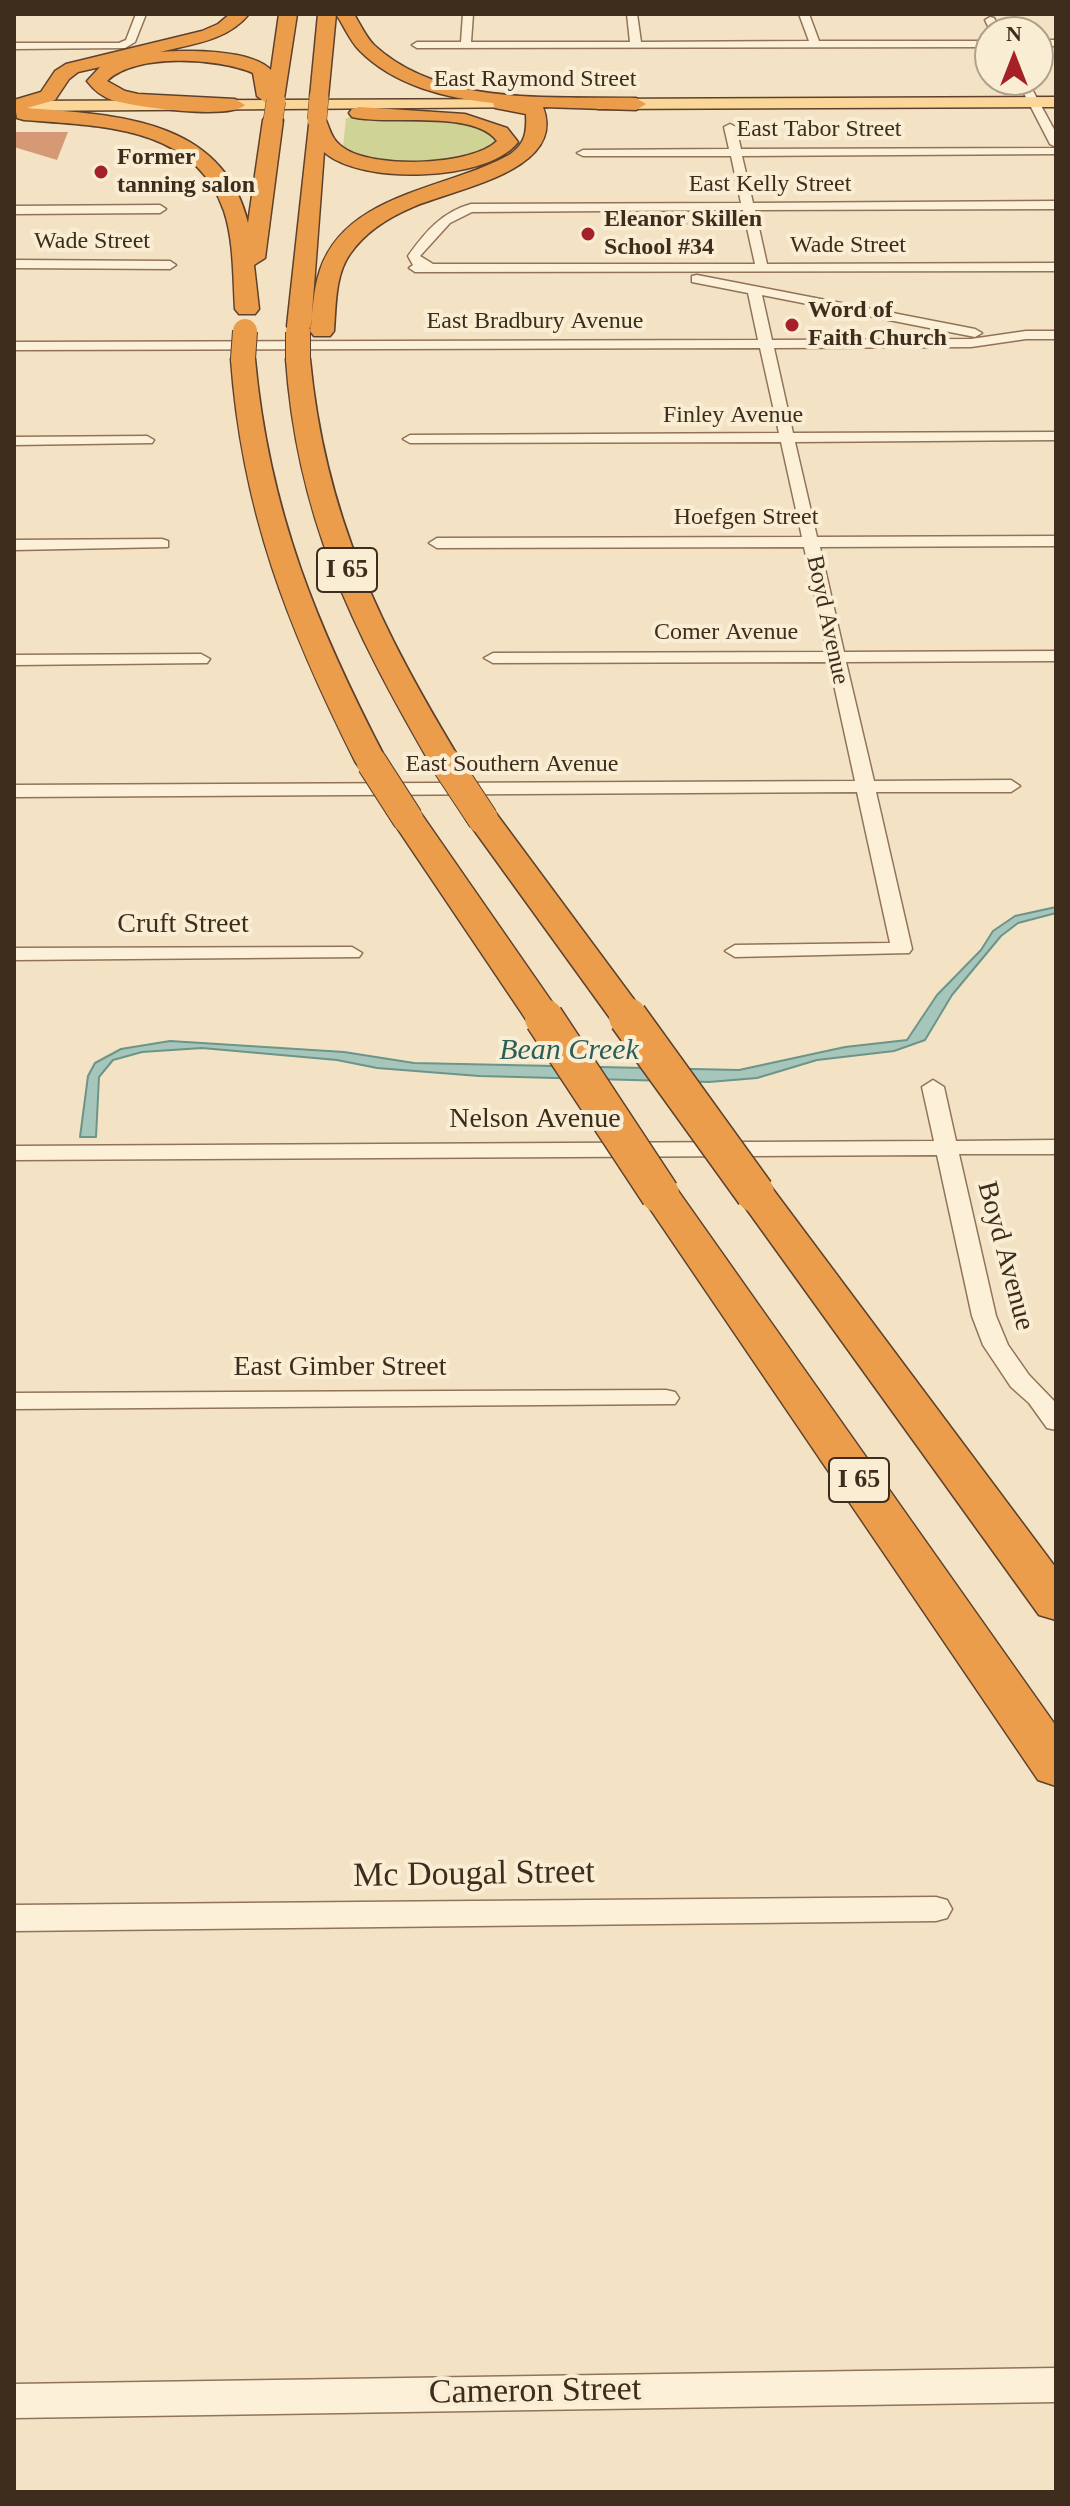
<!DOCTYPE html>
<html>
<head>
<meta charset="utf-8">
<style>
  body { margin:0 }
  #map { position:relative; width:1070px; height:2506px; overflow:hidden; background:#f3e3c4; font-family:Georgia,serif }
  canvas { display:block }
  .frame { position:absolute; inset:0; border:16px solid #3e2c1d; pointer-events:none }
  .north { position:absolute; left:974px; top:16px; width:80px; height:80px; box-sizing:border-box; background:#f9edd4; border:2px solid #aea08b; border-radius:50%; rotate:0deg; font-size:22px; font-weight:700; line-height:32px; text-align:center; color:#3e2c1d }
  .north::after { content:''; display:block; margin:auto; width:28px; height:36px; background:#a62028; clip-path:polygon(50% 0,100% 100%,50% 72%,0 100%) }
</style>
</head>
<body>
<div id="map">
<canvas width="1070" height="2506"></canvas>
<div class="frame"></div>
<div class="north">N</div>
</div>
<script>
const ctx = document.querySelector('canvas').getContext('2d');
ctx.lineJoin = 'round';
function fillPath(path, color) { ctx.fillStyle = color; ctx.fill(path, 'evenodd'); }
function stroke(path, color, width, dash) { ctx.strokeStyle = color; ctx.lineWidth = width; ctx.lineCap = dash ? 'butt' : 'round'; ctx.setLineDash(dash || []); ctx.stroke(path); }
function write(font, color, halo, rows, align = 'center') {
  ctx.font = font + ' Georgia,serif'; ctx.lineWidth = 8; ctx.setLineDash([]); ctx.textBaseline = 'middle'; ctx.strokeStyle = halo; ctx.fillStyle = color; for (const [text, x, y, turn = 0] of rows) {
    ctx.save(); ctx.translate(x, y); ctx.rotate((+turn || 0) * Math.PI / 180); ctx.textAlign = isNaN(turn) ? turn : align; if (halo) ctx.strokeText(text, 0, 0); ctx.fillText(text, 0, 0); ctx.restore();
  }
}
fillPath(new Path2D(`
  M 356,117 C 405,118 456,114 500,137 L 495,150 C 447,162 388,175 343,147 L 346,118 Z
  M 618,212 L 725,212 L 727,224 L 619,226 Z`), '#cfd396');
const water = new Path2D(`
  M 1056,907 L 1056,913 L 1018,923 L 1001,936 L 952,995 L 925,1040 L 894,1051 L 817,1060 L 757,1078 L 709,1082 L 479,1076 L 377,1068 L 337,1060 L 202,1048 L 142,1052 L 113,1060 L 99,1077 L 96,1137 L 80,1137 L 88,1076 L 95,1063 L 121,1049 L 170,1041 L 344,1052 L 414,1063 L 739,1070 L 845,1047 L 907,1040 L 937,995 L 981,950 L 993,931 L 1015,916 Z`);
fillPath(water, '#a6c6bb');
stroke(water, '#6b9589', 2);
fillPath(new Path2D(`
  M 14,132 L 68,132 L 57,160 L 14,147 Z`), '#d59975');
const street = new Path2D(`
  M 136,14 L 146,14 L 135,42 L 125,48 L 14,49 L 14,43 L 119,43 L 126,40 Z
  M 463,14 L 473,14 L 471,42 L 630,42 L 627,14 L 637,14 L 641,42 L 809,41 L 799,14 L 809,14 L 819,41 L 990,41 L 990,47 L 417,48 L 412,45 L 417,42 L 461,42 Z
  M 990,17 L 994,18 L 1001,32 L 991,32 L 985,20 Z
  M 1038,40 L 1056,40 L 1056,46 L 1038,46 Z
  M 1017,80 L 1027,80 L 1056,133 L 1056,147 L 1050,144 Z
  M 730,124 L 736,127 L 741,149 L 1056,148 L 1056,154 L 742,156 L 753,203 L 1056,201 L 1056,209 L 755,210 L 767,264 L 1056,263 L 1056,271 L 415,272 L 409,268 L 413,265 L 408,256 C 425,232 442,212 471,204 L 741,203 L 731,156 L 583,156 L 577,153 L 583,150 L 729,149 L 724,127 ZM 743,210 L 755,264 L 433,264 L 420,256 L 450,223 L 472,212 Z
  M 14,206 L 160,205 L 166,209 L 160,213 L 14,214 Z
  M 14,260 L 170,261 L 176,265 L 170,269 L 14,268 Z
  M 697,275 L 975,329 L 982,333 L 975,337 L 762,295 L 772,340 L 971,339 L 1026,331 L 1056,331 L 1056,339 L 1026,339 L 971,347 L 774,348 L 793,433 L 1056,432 L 1056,440 L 795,442 L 817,537 L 1056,536 L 1056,546 L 820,547 L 844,652 L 1056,651 L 1056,661 L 846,662 L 874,781 L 1011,780 L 1020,786 L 1011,792 L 876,792 L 912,949 L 909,953 L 735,957 L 725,951 L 735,945 L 890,943 L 857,792 L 14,797 L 14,785 L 855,781 L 829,662 L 493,663 L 484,658 L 493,653 L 827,652 L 804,547 L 437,548 L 429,543 L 437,538 L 802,537 L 781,442 L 410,443 L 403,439 L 410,435 L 779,433 L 760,348 L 14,350 L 14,342 L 758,340 L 748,293 L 692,282 L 692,276 Z
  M 147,436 L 154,440 L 152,443 L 14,445 L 14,437 Z
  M 162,539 L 168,541 L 168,547 L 14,550 L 14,540 Z
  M 201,654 L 210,659 L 207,663 L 14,665 L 14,655 Z
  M 352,947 L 362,953 L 359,957 L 14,960 L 14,948 Z
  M 933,1080 L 944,1087 L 956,1141 L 1056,1140 L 1056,1154 L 959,1154 L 996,1316 L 1008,1345 L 1029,1375 L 1056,1403 L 1056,1430 L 1047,1428 L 1029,1403 L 1011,1387 L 983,1345 L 972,1316 L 937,1155 L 14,1160 L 14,1146 L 934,1141 L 922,1087 Z
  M 666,1390 L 675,1392 L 679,1398 L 675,1404 L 14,1409 L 14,1393 Z
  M 936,1897 L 947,1900 L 952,1909 L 947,1918 L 936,1921 L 14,1931 L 14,1905 Z
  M 1056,2368 L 1056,2402 L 14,2418 L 14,2384 Z`);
const primary = new Path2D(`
  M 1056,97 L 1056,107 L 598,109 L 590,104 L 598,99 Z
  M 542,99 L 548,101 L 548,107 L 14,111 L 14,101 Z`);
const highway = new Path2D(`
  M 230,14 L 249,14 C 227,41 192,44 160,52 C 188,50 251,49 271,70 L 279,14 L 297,14 L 283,105 L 269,105 L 257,96 L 253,73 C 218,58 135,53 107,81 L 125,91 L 138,94 L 235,99 L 245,105 C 230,120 133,107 112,100 C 101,96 94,90 87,81 L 100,67 L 78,72 L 69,79 L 55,100 L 27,108 C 115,115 223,118 248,223 L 263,120 L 266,116 L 280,116 L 283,120 L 265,258 L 254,265 L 259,309 L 255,314 L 239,314 L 235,309 C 233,277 234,241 224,211 C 195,125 100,126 24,120 L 17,118 L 14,100 L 41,92 L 55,71 L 66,64 L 202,31 L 218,24 Z
  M 318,14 L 336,14 L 328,97 L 319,103 L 310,97 Z
  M 336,14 L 354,14 C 360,24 366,37 374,45 C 441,107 551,96 636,98 L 646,104 L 636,110 L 543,107 C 568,171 453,189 413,207 C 389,217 365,232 350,254 C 335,275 336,306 334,331 L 330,336 L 314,336 L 310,331 C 313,311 313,290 320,270 C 346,193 448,189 509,155 C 525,144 527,133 526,114 L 495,108 L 493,103 C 446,98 395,86 360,51 C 350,41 344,26 336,14 Z
  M 359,107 L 465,114 L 507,128 L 518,142 C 488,182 360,185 324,152 L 311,326 L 307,331 L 291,331 L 287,326 L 310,116 L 324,116 C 331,130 330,140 347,150 C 378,168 471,166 497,141 C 473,109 388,126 352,117 L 349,113 L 352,109 Z
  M 243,352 L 252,354 L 255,359 C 269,512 318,629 388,763 L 383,770 L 372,773 L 361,770 L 356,763 C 288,628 242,511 231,359 L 234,354 Z
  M 298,352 L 307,354 L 310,359 C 325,517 381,629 462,763 L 457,770 L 446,773 L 435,770 L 430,763 C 352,628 297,517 286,359 L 289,354 Z
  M 408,809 L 420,812 L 563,1018 L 557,1026 L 544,1029 L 531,1026 L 525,1018 L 391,819 L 396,812 Z
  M 483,809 L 495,812 L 641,1009 L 647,1017 L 641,1025 L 628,1028 L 615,1025 L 466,819 L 471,812 Z
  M 755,1181 L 769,1184 L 1056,1568 L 1056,1620 L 1039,1615 L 735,1193 L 741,1184 Z
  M 660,1182 L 674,1185 L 1056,1726 L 1056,1786 L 1038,1780 L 640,1194 L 646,1185 Z`);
stroke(street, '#907358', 3);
stroke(primary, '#5e412c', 3);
stroke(highway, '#5e412c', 3);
fillPath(street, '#fcf0d8');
fillPath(primary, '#fad698');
fillPath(highway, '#eb9d4c');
const highwayBridgeFar3 = new Path2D(`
  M 273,120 L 276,101
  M 317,120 L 319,97`);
const highwayBridgeFar2 = new Path2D(`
  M 298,332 L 298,359
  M 243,359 L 245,331`);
const highwayBridgeFar1 = new Path2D(`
  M 372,763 L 408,819
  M 446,763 L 483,819`);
const highwayBridge = new Path2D(`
  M 628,1017 L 755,1193
  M 544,1018 L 660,1194`);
stroke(highwayBridgeFar3, '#5e412c', 20, []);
stroke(highwayBridgeFar2, '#5e412c', 26, []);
stroke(highwayBridgeFar1, '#5e412c', 32, []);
stroke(highwayBridge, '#5e412c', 41, []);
stroke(highwayBridgeFar3, '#eb9d4c', 19);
stroke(highwayBridgeFar2, '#eb9d4c', 24);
stroke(highwayBridgeFar1, '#eb9d4c', 30);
stroke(highwayBridge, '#eb9d4c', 38);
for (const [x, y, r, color] of [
  [101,172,8,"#a62028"],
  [588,234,8,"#a62028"],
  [792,325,8,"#a62028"]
]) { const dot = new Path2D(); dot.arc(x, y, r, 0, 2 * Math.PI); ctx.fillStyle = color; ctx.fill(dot); stroke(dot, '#f9edd4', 3); }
write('24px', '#3e2c1d', '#f9edd4', [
  ["East Raymond Street",535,80],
  ["East Tabor Street",819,130],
  ["East Kelly Street",770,185],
  ["Wade Street",92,242],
  ["Wade Street",848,246],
  ["East Bradbury Avenue",535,322],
  ["Finley Avenue",733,416],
  ["Hoefgen Street",746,518],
  ["Boyd Avenue",827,620,78],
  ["Comer Avenue",726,633],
  ["East Southern Avenue",512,765]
]);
write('bold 24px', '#3e2c1d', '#f9edd4', [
  ["Former",117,158],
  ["tanning salon",117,186],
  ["Eleanor Skillen",604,220],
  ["School #34",604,248],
  ["Word of",808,311],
  ["Faith Church",808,339]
], 'left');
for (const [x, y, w] of [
  [347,570,60],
  [859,1480,60]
]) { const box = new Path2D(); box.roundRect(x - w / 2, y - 22, w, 44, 6); ctx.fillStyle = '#f9edd4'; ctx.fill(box); stroke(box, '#3e2c1d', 2); }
write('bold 26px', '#3e2c1d', null, [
  ["I 65",347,570],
  ["I 65",859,1480]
]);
write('28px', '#3e2c1d', '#f9edd4', [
  ["Cruft Street",183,925],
  ["Nelson Avenue",535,1120],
  ["Boyd Avenue",1005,1256,75],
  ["East Gimber Street",340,1368]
]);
write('italic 30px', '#2b605a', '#f9edd4', [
  ["Bean Creek",569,1051]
]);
write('34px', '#3e2c1d', '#f9edd4', [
  ["Mc Dougal Street",474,1875,-1],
  ["Cameron Street",535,2392,-1]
]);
</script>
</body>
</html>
